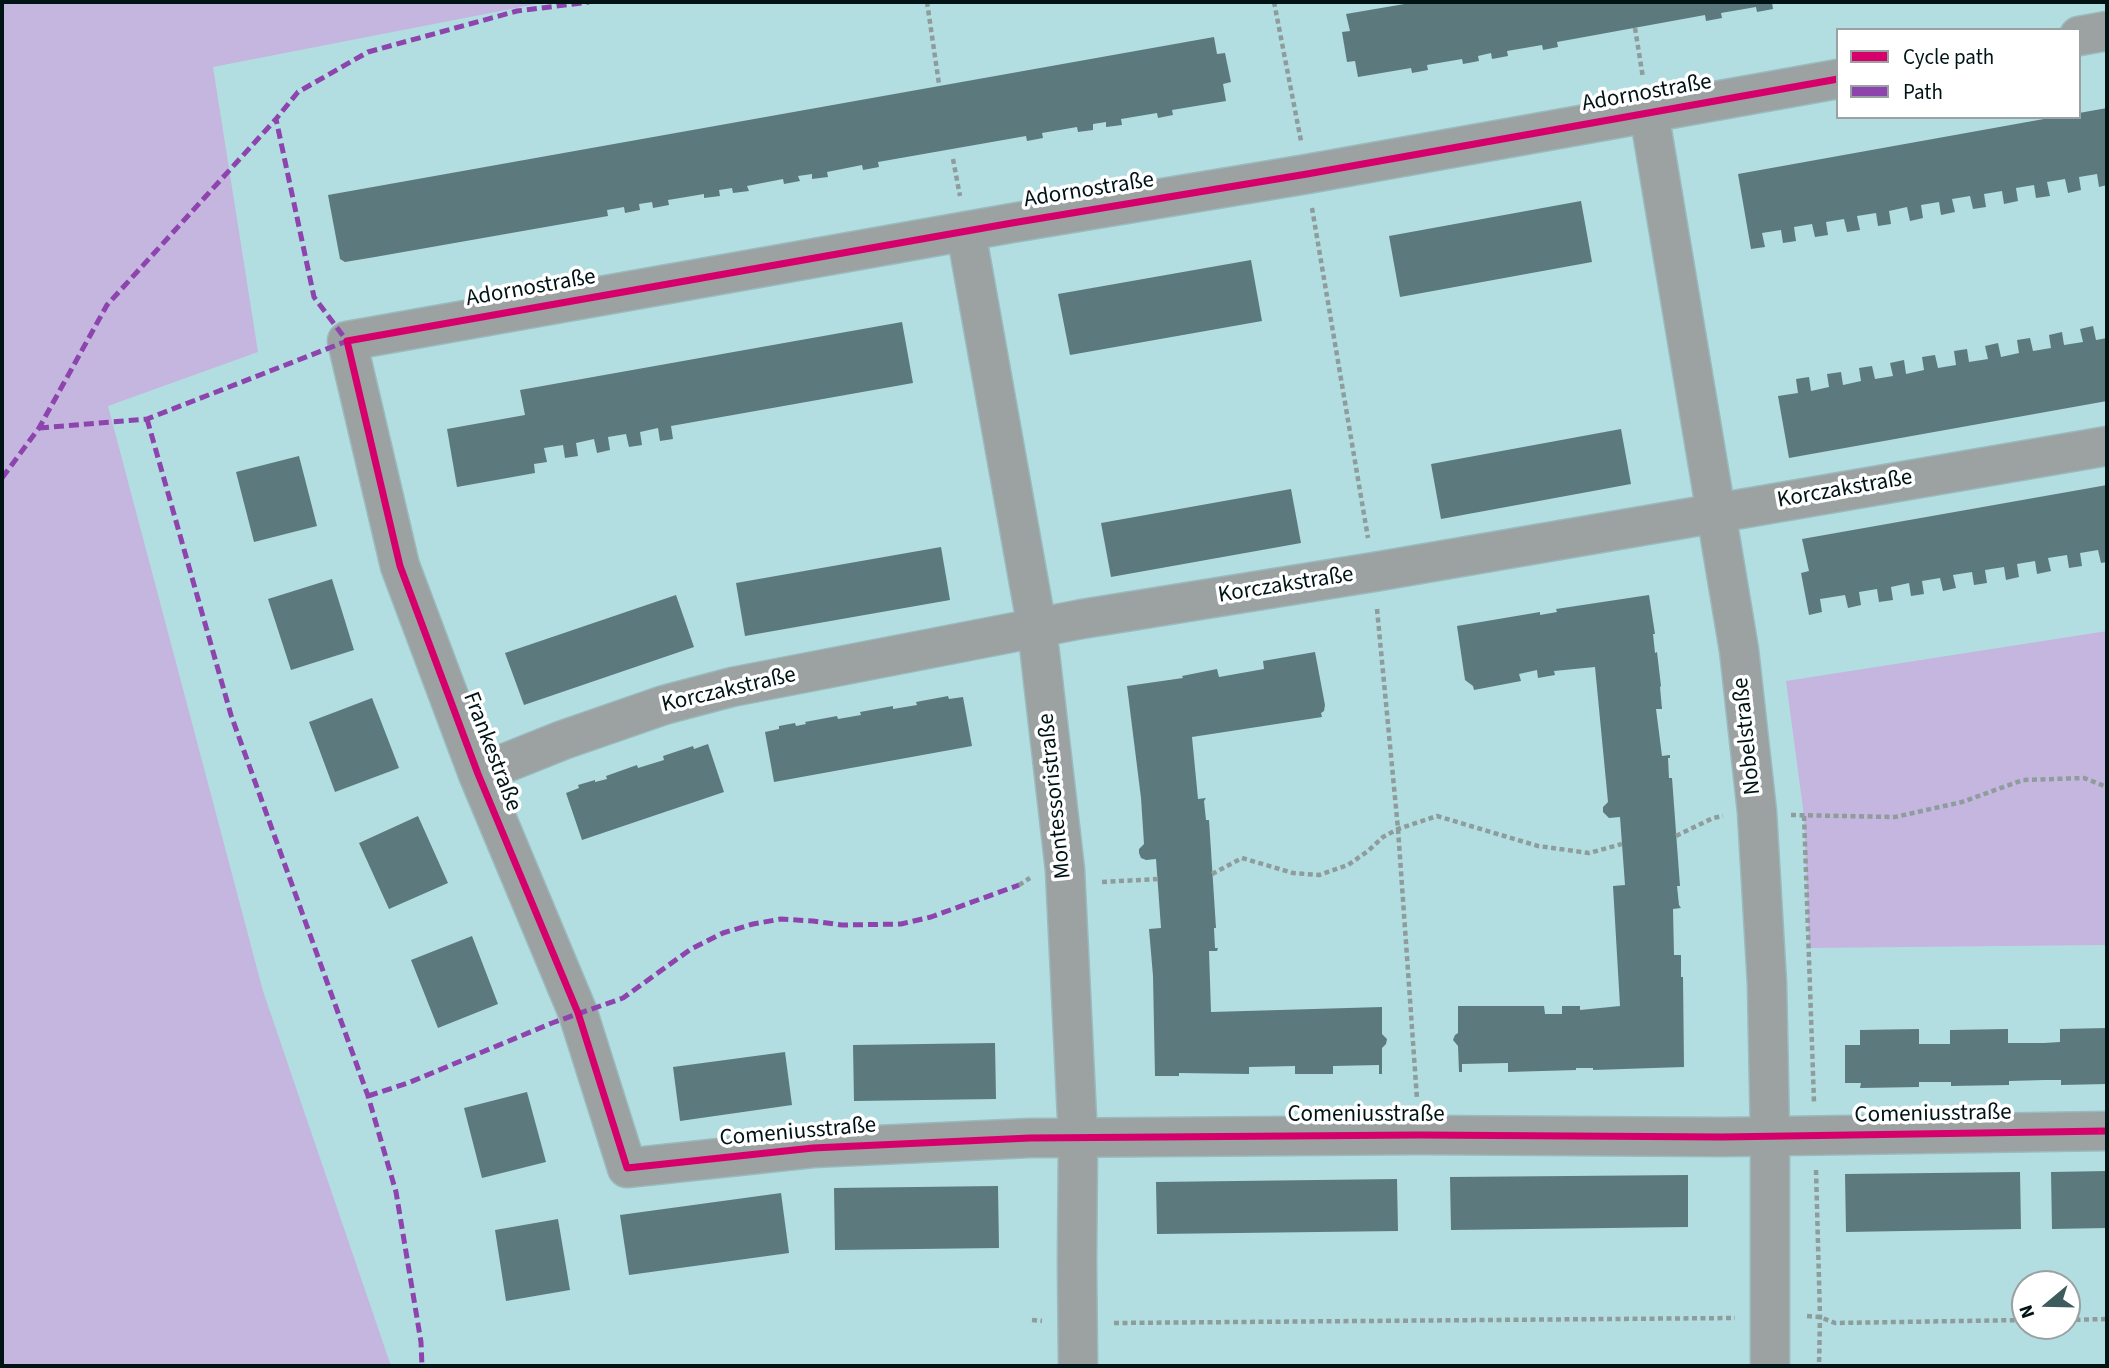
<!DOCTYPE html>
<html>
<head>
<meta charset="utf-8">
<style>
  body { margin:0 }
  #map { position:relative; width:2109px; height:1368px; overflow:hidden; background:#b2dee2; font-family:"Source Sans 3",sans-serif }
  canvas { display:block }
  .frame { position:absolute; inset:0; border:4px solid #001416; pointer-events:none }
  .legend { position:absolute; left:1836px; top:28px; width:245px; height:91px; box-sizing:border-box; background:#fff; border:2px solid #99a1a2; margin:0; padding:9px 12px; list-style:none; font-size:21px; color:#001416 }
  .legend li { display:flex; align-items:center; gap:14px; height:35px }
  .legend b { width:35px; border:2px solid #99a1a2 }
  .north { position:absolute; left:2011px; top:1270px; width:70px; height:70px; box-sizing:border-box; background:#fff; border:2px solid #99a1a2; border-radius:50%; rotate:251deg; font-size:19px; font-weight:700; line-height:28px; text-align:center; color:#001416 }
  .north::after { content:''; display:block; margin:auto; width:24px; height:32px; background:#3e5b5d; clip-path:polygon(50% 0,100% 100%,50% 72%,0 100%) }
</style>
</head>
<body>
<div id="map">
<canvas width="2109" height="1368"></canvas>
<div class="frame"></div>
<ul class="legend">
<li><b style="height:9px;background:#d6006c"></b>Cycle path</li>
<li><b style="height:9px;background:#8e44ad"></b>Path</li>
</ul>
<div class="north">N</div>
</div>
<script>
const ctx = document.querySelector('canvas').getContext('2d');
ctx.lineJoin = 'round';
function fillPath(path, color) { ctx.fillStyle = color; ctx.fill(path, 'evenodd'); }
function stroke(path, color, width, dash) { ctx.strokeStyle = color; ctx.lineWidth = width; ctx.lineCap = dash ? 'butt' : 'round'; ctx.setLineDash(dash || []); ctx.stroke(path); }
function write(font, color, halo, rows, align = 'center') {
  ctx.font = font + ' "Source Sans 3",sans-serif'; ctx.lineWidth = 7; ctx.setLineDash([]); ctx.textBaseline = 'middle'; ctx.strokeStyle = halo; ctx.fillStyle = color; for (const [text, x, y, turn = 0] of rows) {
    ctx.save(); ctx.translate(x, y); ctx.rotate((+turn || 0) * Math.PI / 180); ctx.textAlign = isNaN(turn) ? turn : align; if (halo) ctx.strokeText(text, 0, 0); ctx.fillText(text, 0, 0); ctx.restore();
  }
}
fillPath(new Path2D(`
  M 2,2 L 547,2 L 213,67 L 258,352 L 108,406 L 263,991 L 391,1366 L 2,1366 Z
  M 2107,631 L 2107,945 L 1809,948 L 1804,816 L 1786,681 Z`), '#c4b6df');
fillPath(new Path2D(`
  M 1416,2 L 1772,2 L 1773,9 L 1757,12 L 1756,7 L 1721,13 L 1722,18 L 1706,21 L 1705,15 L 1557,42 L 1558,47 L 1543,50 L 1542,45 L 1507,51 L 1508,56 L 1492,59 L 1491,53 L 1478,56 L 1479,61 L 1463,64 L 1462,59 L 1427,65 L 1428,70 L 1412,73 L 1411,68 L 1358,77 L 1355,61 L 1347,62 L 1342,32 L 1350,31 L 1346,14 Z
  M 1214,37 L 1217,54 L 1225,53 L 1231,82 L 1223,84 L 1226,101 L 1172,110 L 1173,115 L 1158,118 L 1157,113 L 1121,119 L 1122,125 L 1106,127 L 1106,122 L 1093,124 L 1093,130 L 1078,132 L 1077,127 L 1042,133 L 1043,138 L 1027,141 L 1026,136 L 878,162 L 879,167 L 863,170 L 862,165 L 827,172 L 828,177 L 812,179 L 812,174 L 798,176 L 800,181 L 784,184 L 783,179 L 747,186 L 749,191 L 733,193 L 732,188 L 719,190 L 720,196 L 704,198 L 704,194 L 668,200 L 669,205 L 653,208 L 652,202 L 639,204 L 640,210 L 625,213 L 624,207 L 607,210 L 608,216 L 375,257 L 345,262 L 340,259 L 328,195 Z
  M 2107,108 L 2107,185 L 2099,187 L 2097,174 L 2079,177 L 2081,190 L 2068,193 L 2065,179 L 2047,182 L 2050,196 L 2036,198 L 2034,185 L 2016,188 L 2018,201 L 2004,204 L 2002,191 L 1984,194 L 1986,207 L 1973,209 L 1970,196 L 1952,199 L 1955,212 L 1941,215 L 1939,202 L 1921,205 L 1923,218 L 1910,221 L 1907,207 L 1889,211 L 1891,224 L 1878,226 L 1876,213 L 1857,216 L 1860,230 L 1847,232 L 1844,219 L 1826,222 L 1828,235 L 1815,237 L 1812,224 L 1794,227 L 1796,241 L 1783,243 L 1781,230 L 1762,233 L 1765,247 L 1751,249 L 1738,174 L 2055,117 L 2079,117 L 2079,113 Z
  M 1581,201 L 1592,262 L 1400,297 L 1389,236 Z
  M 1251,260 L 1262,321 L 1070,355 L 1058,294 Z
  M 902,322 L 913,383 L 671,426 L 673,439 L 660,441 L 658,428 L 640,432 L 642,445 L 629,447 L 626,434 L 608,437 L 610,450 L 597,453 L 594,439 L 576,443 L 578,456 L 565,458 L 563,445 L 544,448 L 547,462 L 534,464 L 535,473 L 457,487 L 447,429 L 525,415 L 520,390 Z
  M 2093,326 L 2096,340 L 2107,338 L 2107,401 L 1789,458 L 1778,396 L 1798,393 L 1796,379 L 1809,377 L 1811,391 L 1829,387 L 1827,374 L 1841,372 L 1843,385 L 1861,381 L 1859,368 L 1872,366 L 1875,379 L 1893,376 L 1890,363 L 1904,360 L 1906,374 L 1924,370 L 1922,357 L 1935,355 L 1938,368 L 1956,365 L 1954,351 L 1967,349 L 1969,362 L 1988,359 L 1985,346 L 1998,343 L 2001,357 L 2019,353 L 2017,340 L 2030,338 L 2033,351 L 2051,348 L 2049,335 L 2062,332 L 2064,345 L 2083,342 L 2080,329 Z
  M 1621,429 L 1631,484 L 1441,519 L 1431,464 Z
  M 299,456 L 317,526 L 254,542 L 236,472 Z
  M 2107,485 L 2107,562 L 2101,563 L 2098,550 L 2080,553 L 2082,566 L 2069,568 L 2067,555 L 2048,558 L 2051,571 L 2037,574 L 2035,561 L 2017,564 L 2019,577 L 2006,580 L 2004,567 L 1985,570 L 1987,583 L 1974,585 L 1972,572 L 1953,575 L 1956,588 L 1943,591 L 1940,578 L 1922,581 L 1924,594 L 1911,596 L 1909,583 L 1891,587 L 1893,600 L 1879,602 L 1877,589 L 1859,592 L 1861,605 L 1848,608 L 1845,595 L 1820,599 L 1822,612 L 1809,615 L 1801,573 L 1809,571 L 1802,539 Z
  M 1291,489 L 1301,543 L 1111,577 L 1101,523 Z
  M 941,547 L 950,600 L 745,636 L 736,583 Z
  M 332,579 L 354,650 L 291,670 L 268,599 Z
  M 676,595 L 694,647 L 524,705 L 505,653 Z
  M 1649,595 L 1655,634 L 1653,634 L 1655,653 L 1657,652 L 1661,686 L 1660,687 L 1662,709 L 1656,709 L 1662,756 L 1670,755 L 1670,758 L 1668,758 L 1669,778 L 1672,778 L 1680,886 L 1677,886 L 1679,905 L 1681,908 L 1673,909 L 1674,955 L 1681,955 L 1681,977 L 1683,977 L 1684,1067 L 1593,1070 L 1593,1068 L 1576,1068 L 1576,1070 L 1508,1072 L 1508,1063 L 1462,1064 L 1462,1072 L 1459,1072 L 1458,1046 L 1453,1040 L 1455,1035 L 1458,1033 L 1458,1006 L 1544,1006 L 1545,1014 L 1562,1014 L 1562,1006 L 1580,1006 L 1580,1010 L 1620,1006 L 1613,886 L 1625,885 L 1620,817 L 1609,818 L 1603,812 L 1603,807 L 1608,802 L 1595,667 L 1554,671 L 1555,675 L 1538,678 L 1537,670 L 1519,674 L 1521,681 L 1474,690 L 1473,686 L 1465,680 L 1457,626 L 1540,612 L 1540,615 L 1557,612 L 1556,609 Z
  M 1315,652 L 1325,705 L 1324,711 L 1321,713 L 1322,717 L 1192,737 L 1198,799 L 1206,798 L 1204,801 L 1206,820 L 1209,820 L 1216,928 L 1214,928 L 1215,948 L 1218,948 L 1217,951 L 1209,951 L 1211,1012 L 1382,1007 L 1382,1034 L 1387,1039 L 1386,1044 L 1382,1048 L 1382,1074 L 1379,1074 L 1379,1065 L 1333,1066 L 1333,1074 L 1295,1074 L 1295,1066 L 1249,1067 L 1249,1074 L 1179,1073 L 1179,1076 L 1155,1076 L 1153,976 L 1149,929 L 1161,928 L 1156,859 L 1146,860 L 1141,858 L 1139,853 L 1139,849 L 1144,844 L 1141,798 L 1127,686 L 1183,678 L 1182,676 L 1217,669 L 1219,677 L 1264,669 L 1263,661 Z
  M 948,696 L 949,699 L 963,697 L 972,746 L 774,782 L 765,732 L 779,729 L 779,726 L 795,723 L 796,726 L 806,724 L 805,722 L 837,716 L 838,719 L 861,715 L 860,712 L 893,706 L 893,709 L 917,705 L 916,702 Z
  M 372,698 L 399,768 L 335,792 L 309,722 Z
  M 708,744 L 724,792 L 582,840 L 566,793 L 579,788 L 578,785 L 595,780 L 595,782 L 607,779 L 606,776 L 637,765 L 638,768 L 664,760 L 663,756 L 693,746 L 694,749 Z
  M 418,816 L 448,883 L 389,909 L 359,843 Z
  M 472,936 L 498,1004 L 438,1028 L 411,960 Z
  M 2107,1028 L 2107,1084 L 2061,1085 L 2061,1080 L 2045,1080 L 2009,1081 L 2009,1085 L 1951,1086 L 1951,1082 L 1919,1082 L 1919,1087 L 1860,1088 L 1861,1083 L 1845,1083 L 1845,1045 L 1860,1045 L 1860,1030 L 1919,1029 L 1919,1044 L 1950,1044 L 1950,1030 L 2008,1029 L 2008,1043 L 2044,1043 L 2060,1042 L 2060,1029 Z
  M 995,1043 L 996,1099 L 854,1101 L 853,1045 Z
  M 785,1052 L 792,1105 L 680,1121 L 673,1067 Z
  M 527,1092 L 546,1162 L 482,1178 L 464,1108 Z
  M 2107,1171 L 2107,1228 L 2052,1229 L 2051,1172 Z
  M 2020,1172 L 2021,1229 L 1846,1232 L 1845,1174 Z
  M 1688,1175 L 1688,1227 L 1451,1230 L 1450,1177 Z
  M 1397,1179 L 1398,1231 L 1157,1234 L 1156,1182 Z
  M 998,1186 L 999,1248 L 835,1250 L 834,1188 Z
  M 781,1193 L 789,1253 L 629,1275 L 620,1215 Z
  M 558,1219 L 570,1290 L 506,1301 L 495,1230 Z`), '#5c7a7d');
const minor = new Path2D(`
  M 2079,36 L 2107,31
  M 1838,79 L 1307,174 L 1012,223 L 347,341 L 400,566 L 478,774 L 578,1013 L 627,1168 L 813,1148 L 1030,1138 L 1419,1135 L 1722,1137 L 2107,1131
  M 1649,113 L 1739,650 L 1757,812 L 1767,984 L 1770,1136 L 1770,1366
  M 966,232 L 1037,628 L 1065,870 L 1078,1139 L 1077,1263 L 1078,1366
  M 478,774 L 563,740 L 664,705 L 732,687 L 1082,619 L 1374,572 L 2107,446`);
stroke(minor, '#9ababd', 41);
stroke(new Path2D(`
  M 927,2 L 939,84
  M 1274,2 L 1301,141
  M 1635,28 L 1643,78
  M 953,159 L 960,196
  M 1312,208 L 1368,538
  M 1377,609 L 1398,829 L 1417,1099
  M 1791,815 L 1895,817 L 1962,802 L 2023,780 L 2084,778 L 2107,787
  M 1804,816 L 1814,1102
  M 1676,836 L 1713,818 L 1723,816
  M 1212,874 L 1242,858 L 1293,873 L 1319,875 L 1348,865 L 1368,851 L 1383,837 L 1398,829 L 1437,816 L 1538,846 L 1589,853 L 1622,844
  M 1102,882 L 1158,879
  M 1019,885 L 1030,878
  M 1816,1170 L 1820,1317 L 1819,1366
  M 1807,1316 L 1820,1317 L 1835,1323 L 2025,1320
  M 1032,1320 L 1042,1321
  M 2067,1320 L 2107,1319
  M 1114,1323 L 1735,1318`), '#8e9c9c', 4.5, [5, 3.5]);
stroke(minor, '#9ca1a1', 38);
stroke(new Path2D(`
  M 147,419 L 231,715 L 368,1096 L 396,1192 L 421,1342 L 422,1366
  M 39,428 L 147,419 L 347,341 L 314,297 L 276,119 L 298,92 L 368,52 L 517,11 L 589,2
  M 2,478 L 39,428 L 107,305 L 276,119
  M 368,1096 L 408,1083 L 552,1023 L 623,998 L 691,949 L 723,933 L 753,924 L 781,919 L 813,921 L 842,925 L 901,924 L 931,917 L 1019,885`), '#8e44ad', 5, [10, 5]);
stroke(new Path2D(`
  M 1838,79 L 1307,174 L 1012,223 L 347,341 L 400,566 L 478,774 L 578,1013 L 627,1168 L 813,1148 L 1030,1138 L 1419,1135 L 1722,1137 L 2107,1131`), '#d6006c', 7);
write('23px', '#001416', '#fff', [
  ["Adornostraße",1647,94,-10],
  ["Adornostraße",1089,191,-9],
  ["Adornostraße",531,289,-10],
  ["Korczakstraße",1845,490,-10],
  ["Korczakstraße",1286,586,-9],
  ["Korczakstraße",729,691,-13],
  ["Nobelstraße",1748,736,-96],
  ["Frankestraße",491,752,69],
  ["Montessoristraße",1056,796,-96],
  ["Comeniusstraße",1933,1115,-1],
  ["Comeniusstraße",1366,1116],
  ["Comeniusstraße",798,1133,-5]
]);
</script>
</body>
</html>
